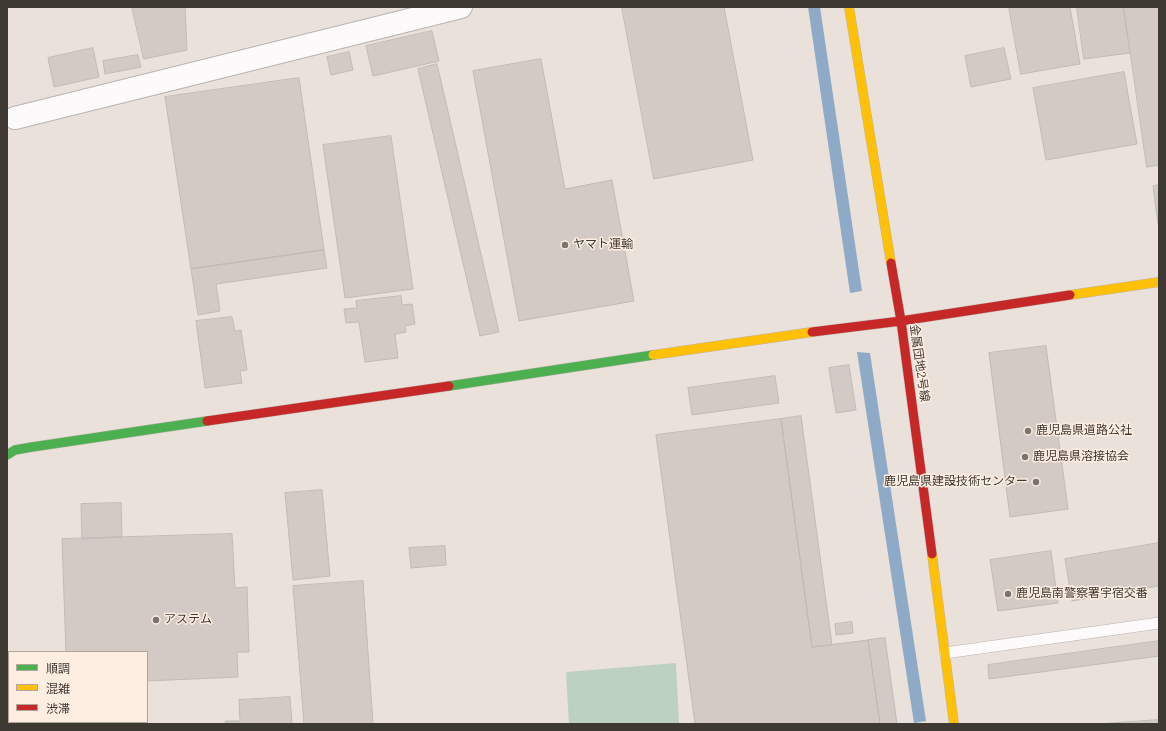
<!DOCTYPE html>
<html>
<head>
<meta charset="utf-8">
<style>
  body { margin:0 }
  #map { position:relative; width:1166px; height:731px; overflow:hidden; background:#ebe1db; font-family:Lora,"Noto Sans JP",serif }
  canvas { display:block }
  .frame { position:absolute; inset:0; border:8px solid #3f3934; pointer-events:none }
  .legend { position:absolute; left:8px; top:651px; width:140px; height:72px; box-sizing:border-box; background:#feeee2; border:1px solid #b2a69c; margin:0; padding:5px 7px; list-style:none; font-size:12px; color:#3f3934 }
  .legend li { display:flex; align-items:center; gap:8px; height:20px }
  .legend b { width:20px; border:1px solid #b2a69c }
</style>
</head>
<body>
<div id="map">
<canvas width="1166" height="731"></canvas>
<div class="frame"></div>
<ul class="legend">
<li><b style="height:5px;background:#4caf50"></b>順調</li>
<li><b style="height:5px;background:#ffc107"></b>混雑</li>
<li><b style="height:5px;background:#c62828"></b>渋滞</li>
</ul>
</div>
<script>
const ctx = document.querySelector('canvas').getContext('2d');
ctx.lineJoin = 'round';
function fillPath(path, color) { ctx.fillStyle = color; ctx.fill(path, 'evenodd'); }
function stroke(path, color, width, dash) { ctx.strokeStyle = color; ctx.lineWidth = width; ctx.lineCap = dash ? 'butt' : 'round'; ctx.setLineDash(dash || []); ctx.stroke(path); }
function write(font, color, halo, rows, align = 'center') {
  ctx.font = font + ' Lora,"Noto Sans JP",serif'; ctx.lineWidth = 3; ctx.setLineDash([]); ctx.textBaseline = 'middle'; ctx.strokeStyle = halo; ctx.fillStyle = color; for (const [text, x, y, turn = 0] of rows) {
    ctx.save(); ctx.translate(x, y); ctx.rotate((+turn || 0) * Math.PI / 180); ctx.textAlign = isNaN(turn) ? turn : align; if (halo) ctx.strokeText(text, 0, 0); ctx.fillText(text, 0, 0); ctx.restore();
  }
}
fillPath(new Path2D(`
  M 676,663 L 679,724 L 569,724 L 566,672 Z`), '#bdd1c0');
fillPath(new Path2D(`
  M 808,7 L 820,7 L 862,291 L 850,293 Z
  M 857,352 L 870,353 L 926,721 L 914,723 Z`), '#8faac7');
const building = new Path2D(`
  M 132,7 L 185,7 L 187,50 L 144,59 Z
  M 622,7 L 724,7 L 753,160 L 654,179 Z
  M 1009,7 L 1070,7 L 1080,64 L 1021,74 Z
  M 1077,7 L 1123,7 L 1130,53 L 1084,59 Z
  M 1124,7 L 1159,7 L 1159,165 L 1147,167 Z
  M 432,31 L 439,61 L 373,76 L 366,46 Z
  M 93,48 L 99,77 L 54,87 L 48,58 Z
  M 1004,48 L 1011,79 L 971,87 L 965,56 Z
  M 349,52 L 353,70 L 331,75 L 327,57 Z
  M 138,55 L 141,67 L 105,74 L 103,61 Z
  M 541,59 L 565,189 L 612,180 L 634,301 L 519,321 L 473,71 Z
  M 437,64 L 499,332 L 480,336 L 418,69 Z
  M 1124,72 L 1137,144 L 1046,160 L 1033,88 Z
  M 299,78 L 324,250 L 191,269 L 165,97 Z
  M 391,136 L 413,289 L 345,298 L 323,145 Z
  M 1159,185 L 1159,224 L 1158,224 L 1153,186 Z
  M 324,250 L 327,268 L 216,284 L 220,311 L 198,315 L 191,269 Z
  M 401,296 L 402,305 L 412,304 L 415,324 L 405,326 L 406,332 L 395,334 L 398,358 L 365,362 L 359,322 L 346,323 L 344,309 L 357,308 L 356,301 Z
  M 232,317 L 235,331 L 241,330 L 247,370 L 240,371 L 242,383 L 205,388 L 196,321 Z
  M 1046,346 L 1068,509 L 1010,517 L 989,353 Z
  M 849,365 L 856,410 L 836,413 L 829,368 Z
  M 775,376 L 779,403 L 692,415 L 688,388 Z
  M 801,416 L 832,645 L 812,647 L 781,419 Z
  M 781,419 L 812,647 L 868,640 L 880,724 L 695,724 L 656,435 Z
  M 322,490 L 330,576 L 293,580 L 285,493 Z
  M 121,503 L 122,537 L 82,539 L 81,504 Z
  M 232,534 L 235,588 L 247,587 L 249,652 L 237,652 L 238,677 L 147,681 L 147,652 L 66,652 L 62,539 Z
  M 1159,543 L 1159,586 L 1072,601 L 1065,559 Z
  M 445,546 L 446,565 L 411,568 L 409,548 Z
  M 1051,551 L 1058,603 L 998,611 L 990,560 Z
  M 363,581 L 373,724 L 304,724 L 293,586 Z
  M 852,622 L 853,633 L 836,635 L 835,624 Z
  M 885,638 L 897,724 L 880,724 L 868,640 Z
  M 1159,641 L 1159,656 L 989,679 L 988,665 Z
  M 290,697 L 292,724 L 225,724 L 225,721 L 240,721 L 239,700 Z
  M 1159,720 L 1159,724 L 1097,724 Z`);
fillPath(building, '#d3cac6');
stroke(building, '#c2bab7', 1);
const lane = new Path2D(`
  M 945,653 L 1159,623`);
const street = new Path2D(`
  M 15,118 L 461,7`);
const fast = new Path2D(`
  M 449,386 L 653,355
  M 7,455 L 15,450 L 32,447 L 207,421`);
const slow = new Path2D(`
  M 849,7 L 891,263
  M 1070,295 L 1159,282
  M 653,355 L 812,332
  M 932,554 L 954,724`);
const jam = new Path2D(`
  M 891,263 L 901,321 L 932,554
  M 812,332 L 901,321 L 1070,295
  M 207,421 L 449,386`);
stroke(lane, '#bab2ad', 12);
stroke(street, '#bab2ad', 24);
stroke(fast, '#bab2ad', 10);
stroke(slow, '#bab2ad', 10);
stroke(jam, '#bab2ad', 10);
stroke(lane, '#fcfafa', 11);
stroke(street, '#fcfafa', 22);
stroke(fast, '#4caf50', 9);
stroke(slow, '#ffc107', 9);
stroke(jam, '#c62828', 9);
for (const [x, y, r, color] of [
  [565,245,4,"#7b746e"],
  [1028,431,4,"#7b746e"],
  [1025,457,4,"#7b746e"],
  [1036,482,4,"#7b746e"],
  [1008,594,4,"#7b746e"],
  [156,620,4,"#7b746e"]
]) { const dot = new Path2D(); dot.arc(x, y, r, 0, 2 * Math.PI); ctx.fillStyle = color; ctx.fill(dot); stroke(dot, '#feeee2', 1.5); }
write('12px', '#3f3934', '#feeee2', [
  ["ヤマト運輸",573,245],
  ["鹿児島県道路公社",1036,431],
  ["鹿児島県溶接協会",1033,457],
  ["鹿児島県建設技術センター",1028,482,"right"],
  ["鹿児島南警察署宇宿交番",1016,594],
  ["アステム",164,620]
], 'left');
write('12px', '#3f3934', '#feeee2', [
  ["金属団地2号線",919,363,82]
]);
</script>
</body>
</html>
